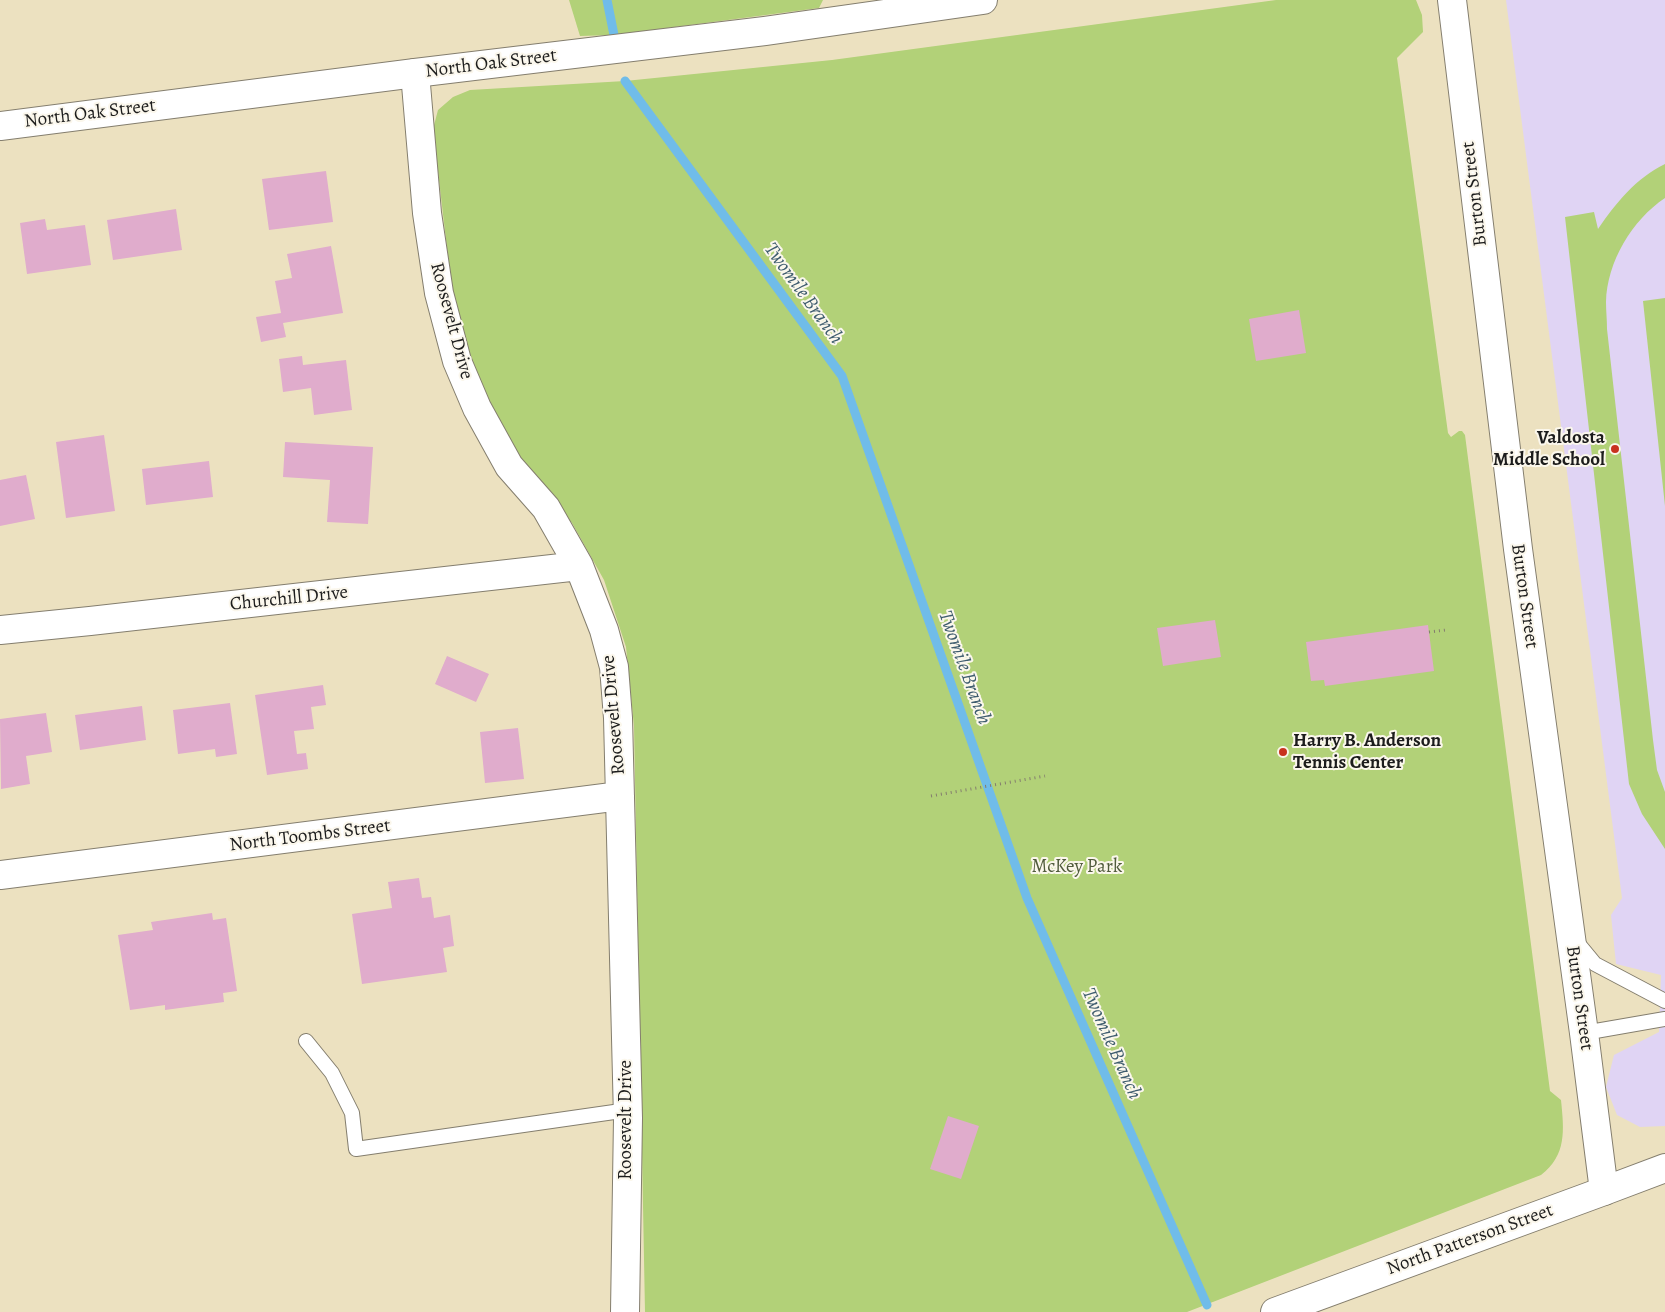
<!DOCTYPE html>
<html>
<head>
<meta charset="utf-8">
<style>
  body { margin:0 }
  canvas { display:block; background:#ece1c0 }
</style>
</head>
<body>
<canvas width="1665" height="1312"></canvas>
<script>
const ctx = document.querySelector('canvas').getContext('2d');
ctx.lineJoin = 'round';
function fillPath(path, color) { ctx.fillStyle = color; ctx.fill(path, 'evenodd'); }
function stroke(path, color, width, dash) { ctx.strokeStyle = color; ctx.lineWidth = width; ctx.lineCap = dash ? 'butt' : 'round'; ctx.setLineDash(dash || []); ctx.stroke(path); }
function write(font, color, halo, rows, align = 'center') {
  ctx.font = font + ' Alegreya,serif'; ctx.lineWidth = 4; ctx.setLineDash([]); ctx.textBaseline = 'middle'; ctx.strokeStyle = halo; ctx.fillStyle = color; for (const [text, x, y, turn = 0] of rows) {
    ctx.save(); ctx.translate(x, y); ctx.rotate((+turn || 0) * Math.PI / 180); ctx.textAlign = isNaN(turn) ? turn : align; if (halo) ctx.strokeText(text, 0, 0); ctx.fillText(text, 0, 0); ctx.restore();
  }
}
fillPath(new Path2D(`
  M 1506,0 L 1665,0 L 1665,1126 L 1640,1127 L 1617,1115 L 1606,1087 L 1614,1055 L 1659,1032 L 1661,975 L 1616,964 L 1611,915 L 1622,898 Z`), '#e0d4f4');
fillPath(new Path2D(`
  M 569,0 L 823,0 L 819,8 L 614,35 L 580,36 Z
  M 1276,0 L 1416,0 L 1422,15 L 1423,32 L 1397,58 L 1448,433 L 1451,437 L 1459,431 L 1462,431 L 1465,435 L 1550,1091 L 1561,1100 C 1564,1130 1567,1155 1541,1175 L 1187,1312 L 645,1312 L 634,726 L 626,647 L 604,580 L 572,523 L 511,451 L 470,372 L 454,308 L 433,129 L 438,110 L 453,97 L 470,90 L 625,81 L 832,60 Z
  M 1665,164 L 1665,198 C 1632,220 1607,262 1606,302 C 1606,311 1607,320 1607,329 L 1653,740 L 1657,770 L 1665,792 L 1665,849 L 1642,814 L 1629,784 L 1565,217 L 1594,212 L 1598,229 C 1616,203 1636,178 1665,164 Z
  M 1665,298 L 1665,506 L 1643,301 Z`), '#b2d178');
stroke(new Path2D(`
  M 607,0 L 614,35
  M 625,81 L 842,376 L 1027,898 L 1207,1305`), '#70bce9', 9);
fillPath(new Path2D(`
  M 326,171 L 333,222 L 269,230 L 262,179 Z
  M 176,209 L 182,250 L 113,260 L 107,220 Z
  M 45,219 L 47,230 L 85,225 L 91,265 L 27,274 L 20,223 Z
  M 331,246 L 343,313 L 283,323 L 286,337 L 261,342 L 256,317 L 281,313 L 275,281 L 292,278 L 287,254 Z
  M 1299,310 L 1306,353 L 1256,361 L 1249,319 Z
  M 302,356 L 303,365 L 346,360 L 352,410 L 314,415 L 311,388 L 283,392 L 279,359 Z
  M 104,435 L 115,511 L 66,518 L 56,442 Z
  M 285,442 L 373,447 L 368,524 L 327,522 L 330,480 L 283,477 Z
  M 209,461 L 213,497 L 146,505 L 142,469 Z
  M 26,475 L 35,519 L 0,526 L 0,480 Z
  M 1215,620 L 1221,657 L 1163,666 L 1157,628 Z
  M 1428,625 L 1434,671 L 1325,686 L 1324,680 L 1311,681 L 1306,642 Z
  M 447,656 L 489,674 L 476,702 L 435,684 Z
  M 323,685 L 326,705 L 311,707 L 314,729 L 294,731 L 297,754 L 306,753 L 308,769 L 267,775 L 255,695 Z
  M 230,703 L 237,754 L 216,757 L 215,749 L 178,754 L 173,710 Z
  M 142,706 L 146,740 L 80,750 L 75,715 Z
  M 46,713 L 52,752 L 26,756 L 30,784 L 1,789 L 0,719 Z
  M 518,728 L 524,779 L 485,783 L 480,732 Z
  M 419,878 L 422,898 L 431,897 L 434,918 L 450,915 L 454,946 L 443,948 L 447,972 L 362,984 L 352,914 L 392,908 L 388,882 Z
  M 212,913 L 213,920 L 226,918 L 237,991 L 223,993 L 224,1002 L 165,1010 L 165,1005 L 130,1010 L 118,935 L 153,930 L 151,922 Z
  M 948,1116 L 979,1126 L 961,1179 L 930,1169 Z`), '#e0accc');
const service = new Path2D(`
  M 1576,941 L 1595,964 L 1665,1001
  M 1584,1033 L 1665,1019
  M 306,1041 L 332,1073 L 352,1113 L 356,1149 L 628,1110`);
const minor = new Path2D(`
  M 1452,0 L 1518,549 L 1584,1033 L 1604,1191
  M 415,73 L 427,213 L 439,293 L 457,361 L 477,408 L 509,466 L 546,508 L 579,566 L 604,630 L 614,667 L 618,718 L 628,1118 L 625,1312
  M 0,630 L 90,621 L 579,566
  M 0,875 L 620,796`);
const tertiary = new Path2D(`
  M 0,126 L 415,73 L 765,31 L 983,0`);
const secondary = new Path2D(`
  M 1275,1312 L 1604,1191 L 1665,1168`);
stroke(service, '#847e6e', 16);
stroke(minor, '#847e6e', 30);
stroke(tertiary, '#847e6e', 30);
stroke(secondary, '#847e6e', 30);
stroke(new Path2D(`
  M 1429,632 L 1446,630
  M 931,796 L 1045,776`), '#847e6e', 3, [1, 4]);
stroke(service, '#fff', 14);
stroke(minor, '#fff', 28);
stroke(tertiary, '#fff', 28);
stroke(secondary, '#fff', 28);
for (const [x, y, r, color] of [
  [1615,449,5,"#c8321e"],
  [1283,752,5,"#c8321e"]
]) { const dot = new Path2D(); dot.arc(x, y, r, 0, 2 * Math.PI); ctx.fillStyle = color; ctx.fill(dot); stroke(dot, '#fbf7ec', 2); }
write('19px', '#1c1c1c', '#fbf7ec', [
  ["North Oak Street",491,64,-7],
  ["North Oak Street",90,114,-7],
  ["Burton Street",1475,194,-97],
  ["Roosevelt Drive",451,321,75],
  ["Burton Street",1524,596,82],
  ["Churchill Drive",289,599,-6],
  ["Roosevelt Drive",614,715,-95],
  ["North Toombs Street",310,836,-7],
  ["Burton Street",1579,998,82],
  ["Roosevelt Drive",626,1120,-90],
  ["North Patterson Street",1470,1240,-20]
]);
write('bold 19px', '#1c1c1c', '#fbf7ec', [
  ["Valdosta",1605,438],
  ["Middle School",1605,460],
  ["Harry B. Anderson",1293,741,"left"],
  ["Tennis Center",1293,763,"left"]
], 'right');
write('19px', '#505b3c', '#fbf7ec', [
  ["McKey Park",1077,867]
]);
write('italic 20px', '#3e5c6e', '#fbf7ec', [
  ["Twomile Branch",803,294,54],
  ["Twomile Branch",964,668,70],
  ["Twomile Branch",1111,1044,66]
]);
</script>
</body>
</html>
